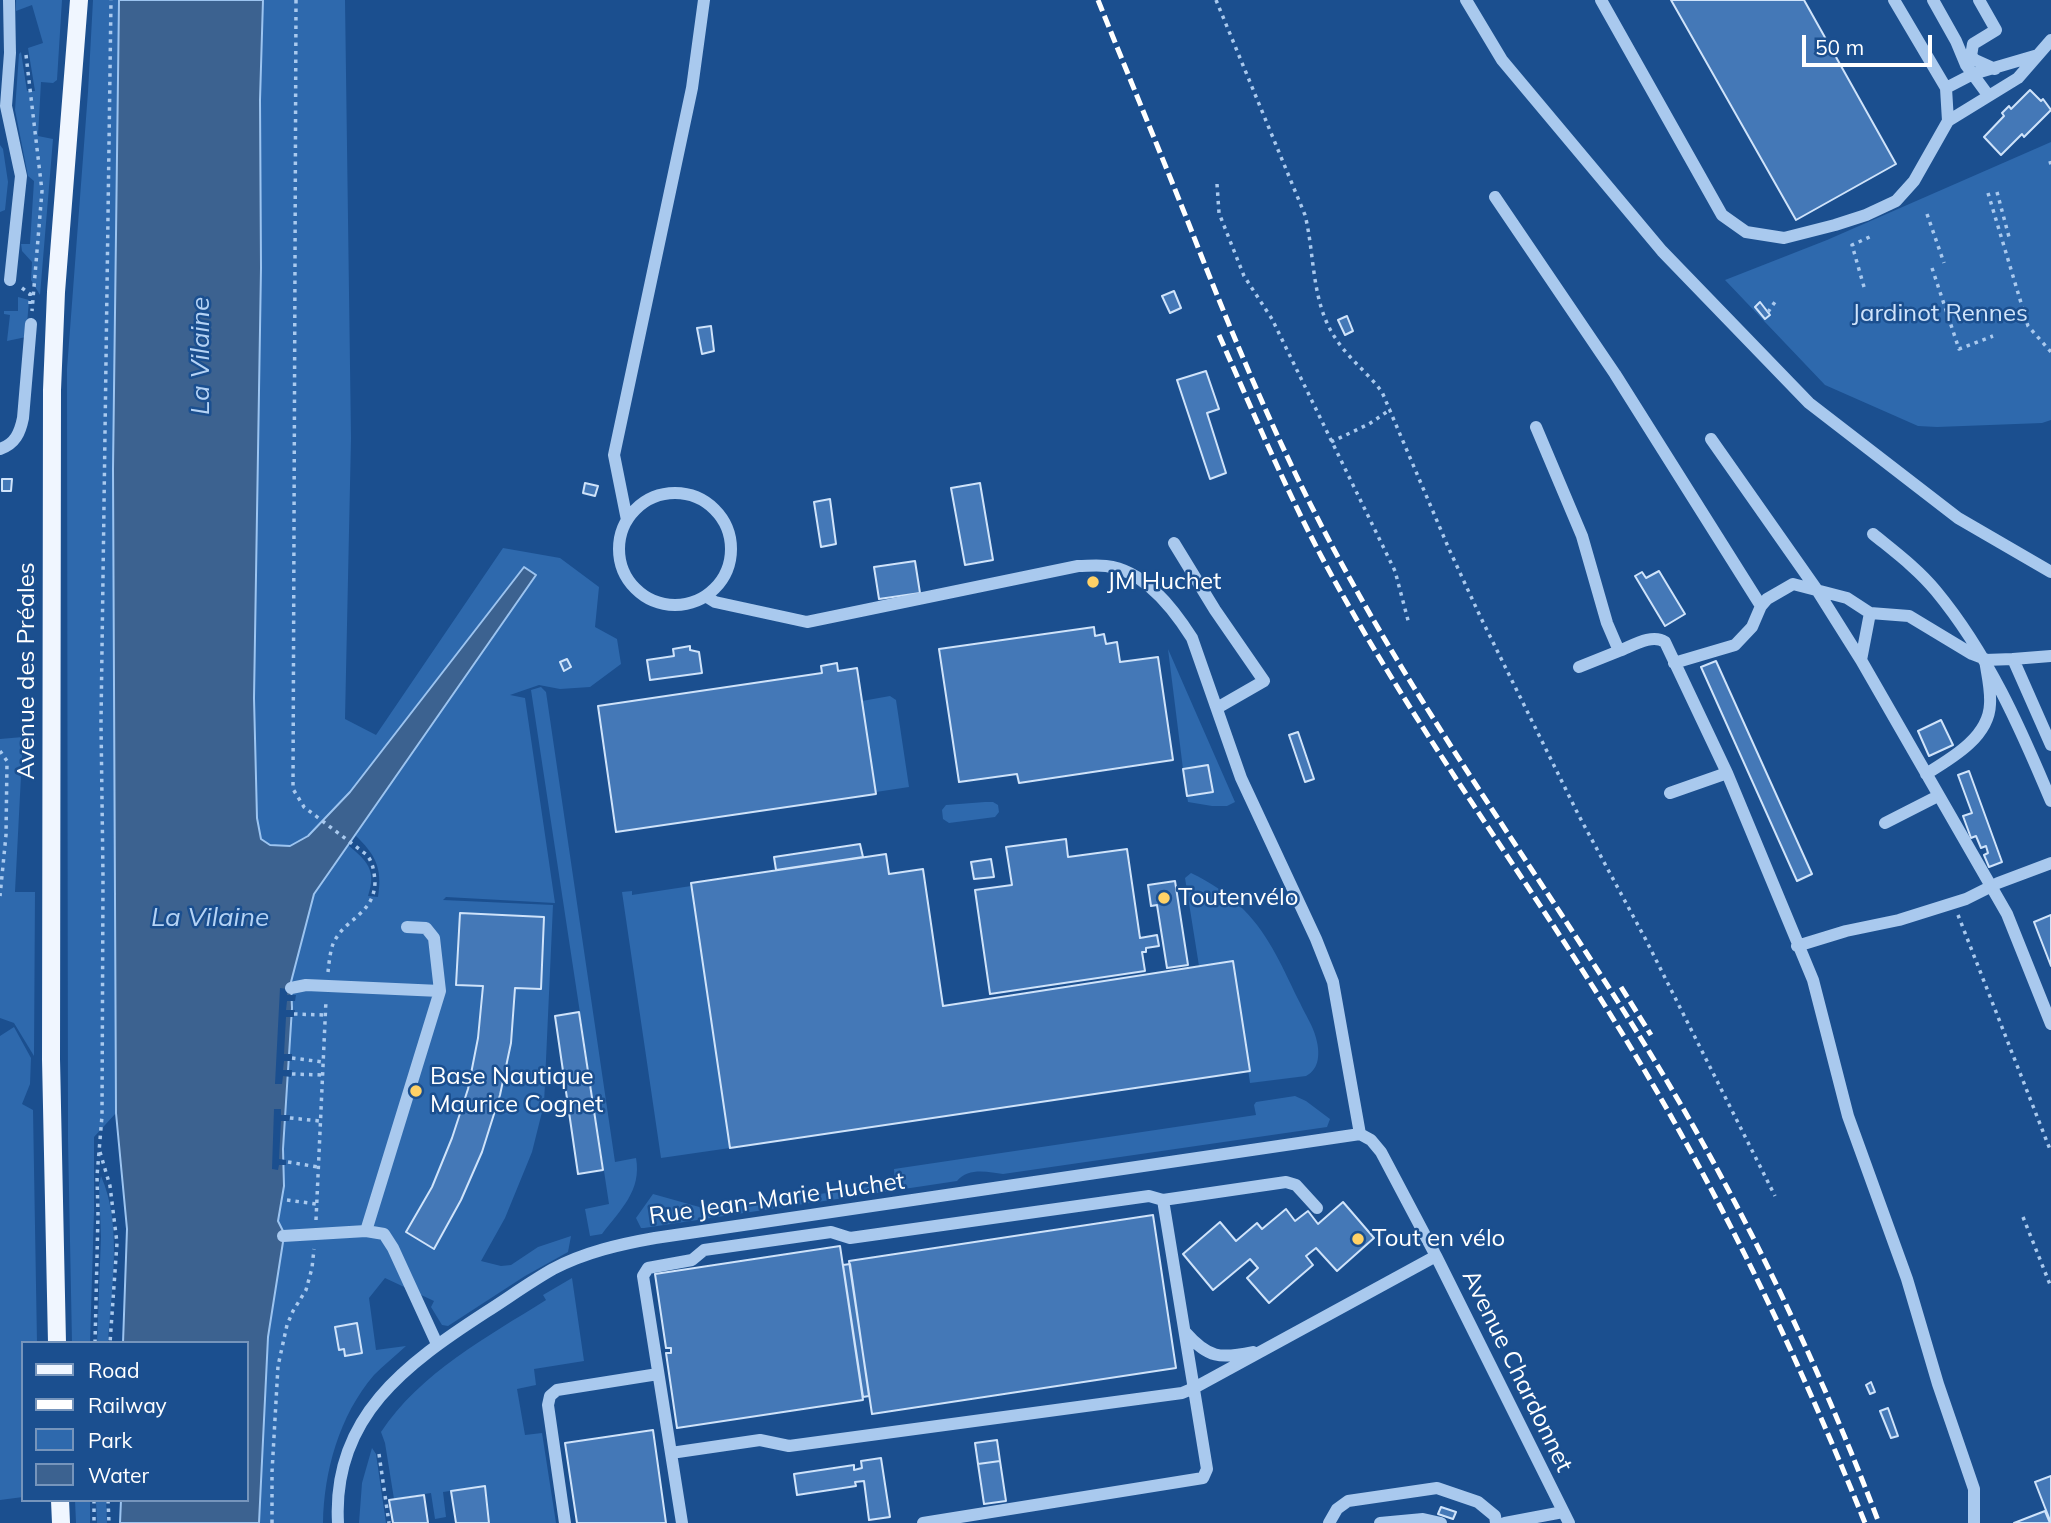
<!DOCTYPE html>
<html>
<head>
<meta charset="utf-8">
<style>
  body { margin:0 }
  #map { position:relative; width:2051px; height:1523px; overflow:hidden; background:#1b4f8f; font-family:Mulish,sans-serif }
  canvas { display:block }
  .legend { position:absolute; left:21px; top:1341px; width:228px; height:161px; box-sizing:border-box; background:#1b4f8f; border:2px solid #7695bc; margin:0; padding:9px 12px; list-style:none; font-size:21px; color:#fff }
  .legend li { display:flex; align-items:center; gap:14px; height:35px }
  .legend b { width:35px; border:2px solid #7695bc }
  .scale { position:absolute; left:1802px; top:35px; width:130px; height:32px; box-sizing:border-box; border:4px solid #fff; border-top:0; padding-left:9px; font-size:21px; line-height:24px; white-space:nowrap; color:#fff; -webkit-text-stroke:5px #1b4f8f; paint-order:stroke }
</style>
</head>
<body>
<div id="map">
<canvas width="2051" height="1523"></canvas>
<ul class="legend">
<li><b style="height:9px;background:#f0f6ff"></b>Road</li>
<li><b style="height:9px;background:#fff"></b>Railway</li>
<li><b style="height:19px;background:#2e69ad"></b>Park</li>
<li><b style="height:19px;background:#3c6290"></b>Water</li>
</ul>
<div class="scale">50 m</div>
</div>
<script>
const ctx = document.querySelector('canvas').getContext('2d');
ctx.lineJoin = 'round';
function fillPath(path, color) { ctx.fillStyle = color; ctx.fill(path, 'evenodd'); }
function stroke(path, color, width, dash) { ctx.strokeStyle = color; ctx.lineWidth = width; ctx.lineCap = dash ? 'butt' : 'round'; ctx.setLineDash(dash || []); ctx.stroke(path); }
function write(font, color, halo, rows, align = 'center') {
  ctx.font = font + ' Mulish,sans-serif'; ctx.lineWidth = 5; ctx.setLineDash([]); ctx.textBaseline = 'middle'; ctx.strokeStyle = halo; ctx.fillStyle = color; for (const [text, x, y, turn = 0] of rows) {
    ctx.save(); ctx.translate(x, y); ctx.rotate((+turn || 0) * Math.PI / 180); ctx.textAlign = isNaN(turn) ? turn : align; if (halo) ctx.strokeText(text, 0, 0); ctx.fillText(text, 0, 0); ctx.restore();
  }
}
fillPath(new Path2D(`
  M 16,0 L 62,0 L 57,80 L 53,83 L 41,82 L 38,136 L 53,139 L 40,295 L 31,280 L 32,262 L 22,251 L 21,244 L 30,244 L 34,181 L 28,176 L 15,110 L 19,54 L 21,52 L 27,91 L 35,91 L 28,48 L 43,43 L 32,5 L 16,11 Z
  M 93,0 L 119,0 L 113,469 L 116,1113 L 94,1137 L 94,1212 L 90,1343 L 72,1343 L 68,1139 L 67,369 L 88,92 Z
  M 263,0 L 345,0 L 351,438 L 345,719 L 376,735 L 503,548 L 560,558 L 599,587 L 595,627 L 617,639 L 621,664 L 590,687 L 560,689 L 539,685 L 510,695 L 525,698 L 555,903 L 446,897 L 443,900 L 553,905 L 544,1104 L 532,1152 L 505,1218 L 481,1261 L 501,1266 L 511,1265 L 538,1247 L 571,1236 L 568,1252 L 525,1276 L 448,1326 L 442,1325 L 431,1307 L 434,1301 L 385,1278 L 369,1298 L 376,1350 L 406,1346 C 396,1355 384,1365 374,1375 C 339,1416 324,1471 323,1523 L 259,1523 L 268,1337 L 283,1242 L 278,1221 L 284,1186 L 283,1149 L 292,1008 L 291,982 L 314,894 L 348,845 C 367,861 377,870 368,896 L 378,897 C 383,868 375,854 355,835 L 535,575 L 523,567 L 350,792 L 308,836 L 290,846 L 270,845 L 261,839 L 257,818 L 254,698 L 261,268 L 260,100 Z
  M 2051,142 L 2051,420 L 2042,423 L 1937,427 L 1918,426 L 1825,385 L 1725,280 L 1827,240 Z
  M 0,145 L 3,149 L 8,182 L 5,210 L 0,212 Z
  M 18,297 L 29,300 L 26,337 L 7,341 L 10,315 L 4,314 L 4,311 L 18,311 Z
  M 1168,649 L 1235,802 L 1227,806 L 1212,806 L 1188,802 L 1187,796 L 1213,791 L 1208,765 L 1183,769 Z
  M 541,687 L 546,692 L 615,1162 L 636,1158 C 642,1191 620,1210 602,1234 L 590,1236 L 585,1209 L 609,1204 L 531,690 Z
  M 890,696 L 896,700 L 909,787 L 876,792 L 862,701 Z
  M 23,737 L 15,892 L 35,892 L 34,1056 L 14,1023 L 0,1018 L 0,739 Z
  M 985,802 L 993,802 L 998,805 L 999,812 L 995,817 L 949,823 L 943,819 L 942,810 L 946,805 Z
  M 1191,873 C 1210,882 1230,895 1244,910 C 1270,936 1284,971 1300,1003 C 1305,1014 1313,1026 1316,1038 C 1320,1052 1320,1069 1306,1076 L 1250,1083 L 1233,961 L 1199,966 L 1185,878 Z
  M 691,886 L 730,1148 L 661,1158 L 622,892 L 632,891 L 632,895 Z
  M 14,1027 L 31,1058 L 30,1084 L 22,1104 L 33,1110 L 37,1343 L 23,1343 L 23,1497 L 0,1500 L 0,1036 Z
  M 1295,1096 L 1306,1101 L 1330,1119 L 1327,1127 L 1003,1174 C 989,1172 968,1167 957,1181 L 644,1228 L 641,1228 L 636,1218 L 653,1194 L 710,1210 L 895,1183 L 894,1169 L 1256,1115 L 1254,1105 L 1256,1102 Z
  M 101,1176 C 123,1226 111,1290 108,1343 L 97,1343 L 101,1237 L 99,1185 Z
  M 572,1278 L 584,1361 L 534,1369 L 536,1385 L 517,1389 L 525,1435 L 542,1433 L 556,1523 L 489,1523 L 484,1486 L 443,1492 L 446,1517 L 435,1519 L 431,1493 L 394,1499 L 385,1443 L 381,1432 C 420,1373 487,1337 546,1300 L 543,1295 Z
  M 372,1448 L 376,1454 L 386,1523 L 359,1523 L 362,1483 Z
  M 75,1500 L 90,1500 L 90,1523 L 76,1523 Z
  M 96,1500 L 106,1500 L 107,1523 L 97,1523 Z`), '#2e69ad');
const water = new Path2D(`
  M 119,0 L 263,0 L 260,100 L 261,268 L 254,698 L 257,818 L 261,839 L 270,845 L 290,846 L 308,836 L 350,792 L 524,567 L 536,575 L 314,894 L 291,982 L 292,1008 L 283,1149 L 284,1186 L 278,1221 L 283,1231 L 283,1242 L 268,1337 L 259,1523 L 120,1523 L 121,1500 L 247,1500 L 247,1343 L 123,1343 L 127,1229 L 116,1113 L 113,469 Z`);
fillPath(water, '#3c6290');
stroke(water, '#9cc4f0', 2);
fillPath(new Path2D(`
  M 280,988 L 287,989 L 287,995 L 296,995 L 295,1001 L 287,1001 L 286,1010 L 295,1010 L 294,1017 L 286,1017 L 284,1054 L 292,1054 L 292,1061 L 284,1061 L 283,1070 L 292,1070 L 291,1077 L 283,1076 L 282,1084 L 275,1084 Z
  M 274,1109 L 281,1109 L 281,1115 L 290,1115 L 289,1121 L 281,1121 L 279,1159 L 286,1160 L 286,1165 L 279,1165 L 278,1170 L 272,1169 Z`), '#1b4f8f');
const building = new Path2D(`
  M 1671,0 L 1804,0 L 1896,164 L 1796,220 Z
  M 2030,90 L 2041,101 L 2043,99 L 2051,110 L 2024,137 L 2022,134 L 2001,155 L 1984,137 L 2004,116 L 2002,113 L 2009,106 L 2011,109 Z
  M 1174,291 L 1181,308 L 1170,313 L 1162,296 Z
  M 1760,302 L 1770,315 L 1765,319 L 1755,307 Z
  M 1347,316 L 1353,331 L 1345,335 L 1338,320 Z
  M 711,326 L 714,351 L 702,354 L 697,328 Z
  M 1206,371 L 1219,409 L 1207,413 L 1226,473 L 1210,479 L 1177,380 Z
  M 2,479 L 12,479 L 11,491 L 2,491 Z
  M 585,483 L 598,486 L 595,496 L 583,493 Z
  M 980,483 L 993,560 L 965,565 L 951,488 Z
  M 830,499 L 836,544 L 821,547 L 814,502 Z
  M 915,561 L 920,593 L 879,599 L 874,567 Z
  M 1659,571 L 1685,614 L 1665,626 L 1635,576 L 1642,572 L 1646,578 Z
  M 1088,577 L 1098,579 L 1097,586 L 1087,584 Z
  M 1094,627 L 1095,636 L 1104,634 L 1106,644 L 1117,642 L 1120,662 L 1158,657 L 1173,760 L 1019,783 L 1017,774 L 959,782 L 939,649 Z
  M 690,646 L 690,650 L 699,652 L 702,673 L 650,680 L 647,660 L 674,656 L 673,649 Z
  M 567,659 L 571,667 L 564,671 L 560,662 Z
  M 1716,661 L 1812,874 L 1797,881 L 1701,667 Z
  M 837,663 L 838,671 L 857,668 L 876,794 L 616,832 L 598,706 L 822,673 L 821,666 Z
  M 1941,720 L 1953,745 L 1929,756 L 1918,731 Z
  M 1298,732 L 1314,779 L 1305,782 L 1289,735 Z
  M 1208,765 L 1213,792 L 1187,796 L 1183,769 Z
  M 1969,771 L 2002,862 L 1989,867 L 1984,855 L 1988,853 L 1986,846 L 1981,848 L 1976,836 L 1971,838 L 1963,816 L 1972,813 L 1958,775 Z
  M 1066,839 L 1068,857 L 1127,849 L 1140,938 L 1157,935 L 1159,946 L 1146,948 L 1146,952 L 1142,952 L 1145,971 L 990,994 L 975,890 L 1012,885 L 1006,847 Z
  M 860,844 L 863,857 L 776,870 L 774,857 Z
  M 886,854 L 889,874 L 923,869 L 943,1006 L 1233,961 L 1250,1071 L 730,1148 L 691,883 Z
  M 991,859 L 994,877 L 974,879 L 971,862 Z
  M 1175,881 L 1188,965 L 1167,968 L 1157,905 L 1151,906 L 1148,885 Z
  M 460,913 L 544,917 L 541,989 L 515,988 L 511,1043 L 500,1095 L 482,1152 L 461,1200 L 434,1249 L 406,1232 L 432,1187 L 452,1138 L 468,1089 L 478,1038 L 483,986 L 456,985 Z
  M 2051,915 L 2051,966 L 2034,922 Z
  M 579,1012 L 603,1170 L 578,1174 L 555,1016 Z
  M 1343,1202 L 1374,1238 L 1337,1271 L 1316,1248 L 1306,1256 L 1313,1265 L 1269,1303 L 1247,1278 L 1258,1268 L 1250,1259 L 1213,1290 L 1183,1254 L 1220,1222 L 1236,1241 L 1257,1223 L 1262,1229 L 1286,1209 L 1295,1221 L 1308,1211 L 1318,1224 Z
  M 1153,1215 L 1176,1368 L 872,1414 L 849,1261 Z
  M 840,1246 L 863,1400 L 677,1428 L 666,1353 L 671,1353 L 671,1348 L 666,1348 L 655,1274 Z
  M 850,1264 L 869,1396 L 863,1397 L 843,1265 Z
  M 357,1323 L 362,1353 L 345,1356 L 344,1349 L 339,1350 L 335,1327 Z
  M 1871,1382 L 1875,1392 L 1870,1394 L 1866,1385 Z
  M 1888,1408 L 1898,1436 L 1891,1438 L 1880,1411 Z
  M 653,1430 L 666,1523 L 577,1523 L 565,1443 Z
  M 997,1440 L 1000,1461 L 978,1464 L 975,1443 Z
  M 881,1458 L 890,1517 L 869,1520 L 864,1481 L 855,1482 L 856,1486 L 797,1495 L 794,1474 L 854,1465 L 854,1470 L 862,1468 L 861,1461 Z
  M 1000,1461 L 1006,1501 L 984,1504 L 978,1464 Z
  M 2051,1476 L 2051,1523 L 2035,1482 Z
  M 485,1486 L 489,1523 L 456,1523 L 451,1491 Z
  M 424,1495 L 428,1523 L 393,1523 L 389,1500 Z
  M 1441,1507 L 1456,1512 L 1453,1519 L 1438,1514 Z
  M 2045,1511 L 2050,1523 L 2014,1523 L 2032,1516 Z`);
fillPath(building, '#4478b7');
stroke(building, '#cfe3fa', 2);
stroke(new Path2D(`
  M 296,0 L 293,789 L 304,807 L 367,855 C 373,863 374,871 375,881 C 375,915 344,918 333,944 C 330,952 329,963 328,972
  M 1216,0 L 1305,215 C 1315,255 1311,303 1336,339 C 1349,359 1368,373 1382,392 L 1449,549 L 1480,616 L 1578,814 L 1646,940 L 1775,1196
  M 26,55 L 42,191 L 32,311
  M 2050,161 L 2051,165
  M 1217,184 L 1219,213 L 1244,276 L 1272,319 L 1395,571 L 1409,624
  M 1997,192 L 2009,237
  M 1988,193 L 2028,326 L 2051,352
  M 1927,214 L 1944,263
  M 1932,268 L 1959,349 L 1993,336
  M 1864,287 L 1852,245 L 1874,235
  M 22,288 L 30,294 L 30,304
  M 1768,312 L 1777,299
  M 1331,442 L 1369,424 L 1391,409
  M 0,751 L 7,761 L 6,835 L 0,896
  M 1958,915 L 2051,1152
  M 294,1014 L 325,1015
  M 292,1058 L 323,1062
  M 292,1074 L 322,1075
  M 290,1118 L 320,1121
  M 100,1152 L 110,1186 L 117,1243 L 110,1343
  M 288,1162 L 318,1167
  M 287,1200 L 316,1204
  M 2023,1217 L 2051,1287
  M 316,1220 L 326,1000
  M 95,1343 L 98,1214 L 97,1176 L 102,1116 L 103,877 L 101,722 L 111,0
  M 379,1454 L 389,1523
  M 94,1500 L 94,1523
  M 108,1500 L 109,1523
  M 272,1523 L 272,1472 L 278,1366 L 287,1325 L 293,1311 L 306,1290 L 312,1268 L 314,1249`), '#a9c9ee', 3.5, [3.5, 5]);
stroke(new Path2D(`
  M 9,0 L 10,53 L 6,106 L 21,176 L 10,280
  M 1466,0 L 1502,60 L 1662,251 L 1809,403 L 1958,518 L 2051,572
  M 1601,0 L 1722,215 L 1746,232 L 1784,238 L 1835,225 L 1866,215 L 1896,201 L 1914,181 L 1948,121 L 1946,88 L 1894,0
  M 1933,0 L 1956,41 L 1966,65 L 1988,95
  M 1979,0 L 1996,30 L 1973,44 L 1971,56 L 1975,60 L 1995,69
  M 1946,88 L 1973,74 L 2038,55
  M 1948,121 L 2018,78 L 2051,40
  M 1495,197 L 1615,374 L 1761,606
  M 1536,427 L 1582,536 L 1607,623 L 1619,651 C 1632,646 1652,633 1665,642 L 1727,773 L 1813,980 L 1848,1116 L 1907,1279 L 1938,1384 L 1974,1489 L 1974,1523
  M 1711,439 L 1817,590 L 1861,660 L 2007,914 L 2051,1024
  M 0,449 C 15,444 20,433 23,418 L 31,324
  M619 549a56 56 0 1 1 112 0a56 56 0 1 1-112 0Z
  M 627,520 L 614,455 L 692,88 L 704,0
  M 1873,534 C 1895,552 1918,569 1936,591 C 1988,654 2020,727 2051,801
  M 1174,543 L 1215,610 L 1264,681 L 1217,708
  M 707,597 L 715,602 L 807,622 L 1078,566 C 1087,566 1097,565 1106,566 C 1144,570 1173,608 1192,638 L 1241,778 L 1316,939 L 1333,982 L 1360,1134
  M 2051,656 L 2013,659 L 2051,745
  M 1861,660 L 1870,613 L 1909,616 L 1972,654 L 1985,659
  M 1674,663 L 1735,645 L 1752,627 L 1761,606 L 1767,599 L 1793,584 L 1847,598 L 1870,613
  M 1579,667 L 1619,651
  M 1926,774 C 1952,758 1989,737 1990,704 C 1991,689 1987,674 1985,660 L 2013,659
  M 1670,793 L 1727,773
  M 1885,823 L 1938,796
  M 407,927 L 426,928 L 434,938 L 440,991 L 366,1231 L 384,1234 L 393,1248 L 437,1344
  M 1797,946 L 1846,931 L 1899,920 L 1966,899 L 1998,883 L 2051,863
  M 291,988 L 306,985 L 440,991
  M 1360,1134 L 1371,1140 L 1381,1152 L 1436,1256 L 1569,1523
  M 283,1236 L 366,1231
  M 1186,1333 C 1208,1358 1220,1359 1253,1352
  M 671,1453 L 760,1440 L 789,1446 L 1182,1393 L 1194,1388 L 1436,1256
  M 338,1523 C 332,1417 406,1364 486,1312 C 508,1298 530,1282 553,1269 C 585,1252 621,1244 655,1238 L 1360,1134
  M 565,1523 L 548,1405 L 550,1396 L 557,1390 L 658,1374
  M 682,1523 L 643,1276 L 648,1268 L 692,1260 L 704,1250 L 831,1232 L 850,1238 L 1149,1196 L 1163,1200 L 1286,1182 L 1296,1185 L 1317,1208
  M 923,1523 L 1203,1478 L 1207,1469 L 1163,1200
  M 1329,1523 L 1337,1509 L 1348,1501 L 1437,1488 L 1478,1502 L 1495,1516 L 1496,1523
  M 1380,1523 L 1423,1519 L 1441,1523
  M 1505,1523 L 1563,1512`), '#a9c9ee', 12);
stroke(new Path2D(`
  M 57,1343 L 51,1059 L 52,390 L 56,292 L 79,0
  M 60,1500 L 61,1523`), '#f0f6ff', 18);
stroke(new Path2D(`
  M 1098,0 C 1129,77 1161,154 1192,232 C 1238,350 1287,466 1349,577 C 1441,743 1554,896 1653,1058 C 1743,1205 1818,1363 1879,1523
  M 1219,335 C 1258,423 1294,510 1342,594 C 1443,773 1571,938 1672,1118 C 1746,1248 1809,1384 1865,1523
  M 1621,987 L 1651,1035`), '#fff', 5, [12, 5]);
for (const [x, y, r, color] of [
  [1093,582,7,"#ffd166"],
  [1164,898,7,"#ffd166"],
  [416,1091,7,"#ffd166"],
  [1358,1239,7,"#ffd166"]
]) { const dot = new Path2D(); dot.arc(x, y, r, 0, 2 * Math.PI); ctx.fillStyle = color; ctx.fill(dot); stroke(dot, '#1b4f8f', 2.5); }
write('24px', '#cfe3fa', '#1b4f8f', [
  ["Jardinot Rennes",1940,314]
]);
write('24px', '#fff', '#1b4f8f', [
  ["JM Huchet",1107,582],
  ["Toutenvélo",1178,898],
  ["Base Nautique",430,1077],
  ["Maurice Cognet",430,1105],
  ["Tout en vélo",1372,1239]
], 'left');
write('24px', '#fff', '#1b4f8f', [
  ["Avenue des Préales",27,671,-90],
  ["Rue Jean-Marie Huchet",777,1199,-8],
  ["Avenue Chardonnet",1517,1371,64]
]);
write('italic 26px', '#b5d3f5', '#1b4f8f', [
  ["La Vilaine",201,356,-90],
  ["La Vilaine",210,918]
]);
</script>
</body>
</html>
